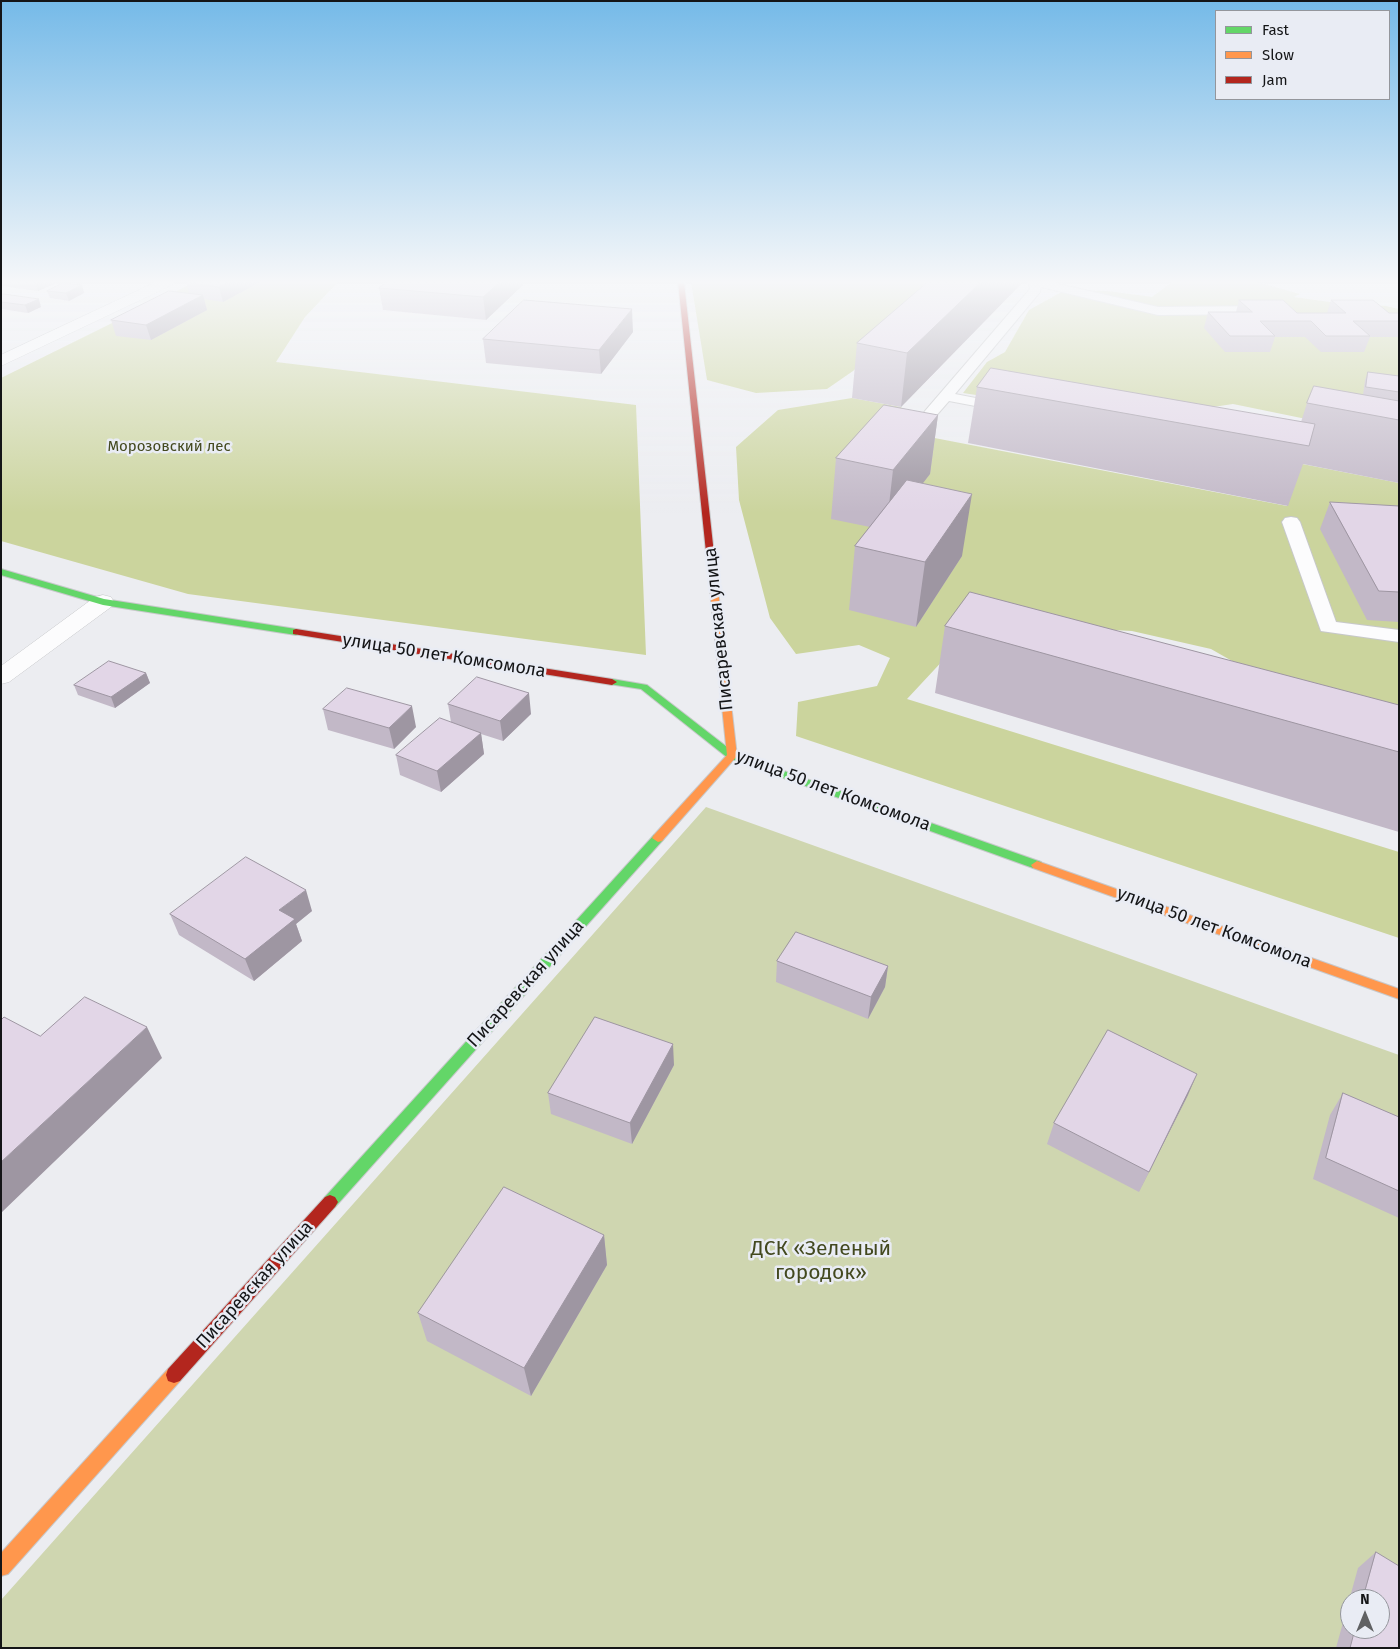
<!DOCTYPE html>
<html>
<head>
<meta charset="utf-8">
<style>
  body { margin:0 }
  #map { position:relative; width:1400px; height:1649px; overflow:hidden; background:#ecedf1; font-family:"Fira Sans",sans-serif }
  canvas { display:block }
  .frame { position:absolute; inset:0; border:2px solid #141517; pointer-events:none }
  .legend { position:absolute; left:1215px; top:10px; width:175px; height:90px; box-sizing:border-box; background:#e9ecf4; border:1px solid #94969c; margin:0; padding:6px 9px; list-style:none; font-size:15px; color:#141517 }
  .legend li { display:flex; align-items:center; gap:10px; height:25px }
  .legend b { width:25px; border:1px solid #94969c }
  .north { position:absolute; left:1340px; top:1589px; width:50px; height:50px; box-sizing:border-box; background:#e9ecf4; border:1px solid #94969c; border-radius:50%; rotate:0deg; font-size:14px; font-weight:700; line-height:20px; text-align:center; color:#141517 }
  .north::after { content:''; display:block; margin:auto; width:18px; height:22px; background:#606163; clip-path:polygon(50% 0,100% 100%,50% 72%,0 100%) }
</style>
</head>
<body>
<div id="map">
<canvas width="1400" height="1649"></canvas>
<div class="frame"></div>
<ul class="legend">
<li><b style="height:6px;background:#63d668"></b>Fast</li>
<li><b style="height:6px;background:#ff974d"></b>Slow</li>
<li><b style="height:6px;background:#b3261e"></b>Jam</li>
</ul>
<div class="north">N</div>
</div>
<script>
const ctx = document.querySelector('canvas').getContext('2d');
ctx.lineJoin = 'round';
function fillPath(path, color) { ctx.fillStyle = color; ctx.fill(path, 'evenodd'); }
function stroke(path, color, width, dash) { ctx.strokeStyle = color; ctx.lineWidth = width; ctx.lineCap = dash ? 'butt' : 'round'; ctx.setLineDash(dash || []); ctx.stroke(path); }
function write(font, color, halo, rows, align = 'center') {
  ctx.font = font + ' "Fira Sans",sans-serif'; ctx.lineWidth = 5; ctx.setLineDash([]); ctx.textBaseline = 'middle'; ctx.strokeStyle = halo; ctx.fillStyle = color; for (const [text, x, y, turn = 0] of rows) {
    ctx.save(); ctx.translate(x, y); ctx.rotate((+turn || 0) * Math.PI / 180); ctx.textAlign = isNaN(turn) ? turn : align; if (halo) ctx.strokeText(text, 0, 0); ctx.fillText(text, 0, 0); ctx.restore();
  }
}
fillPath(new Path2D(`
  M 706,807 L 1399,1055 L 1399,1648 L 1,1648 L 1,1600 ZM 1350,1599 L 1380,1599 L 1380,1629 L 1350,1629 Z`), '#cfd6b0');
fillPath(new Path2D(`
  M 195,282 L 338,282 L 305,317 L 276,362 L 636,405 L 646,655 L 188,594 L 1,541 L 1,378 Z
  M 691,282 L 952,282 L 853,371 L 827,389 L 756,393 L 707,380 Z
  M 1172,282 L 1257,282 L 1300,294 L 1294,297 L 1337,303 L 1386,306 L 1399,309 L 1399,438 L 1233,404 L 1200,409 L 1002,399 L 963,393 L 987,362 L 1005,352 L 1029,310 L 1065,290 L 1108,291 L 1152,297 Z
  M 852,398 L 901,407 L 919,435 L 1287,506 L 1287,461 L 1399,483 L 1399,747 L 1276,686 L 1211,649 L 1132,631 L 1059,627 L 948,655 L 907,699 L 1399,852 L 1399,938 L 796,736 L 798,702 L 877,686 L 890,658 L 859,645 L 796,654 L 770,618 L 739,500 L 736,447 L 778,410 Z`), '#cbd49d');
const lane = new Path2D(`
  M 1028,282 L 1050,282 L 1158,307 L 1267,306 L 1273,310 L 1267,314 L 1158,315 L 1041,287 L 1040,292 L 955,394 L 1012,405 L 1014,408 L 1012,411 L 1007,412 L 949,401 L 935,417 L 925,417 L 923,414 L 925,411 L 1030,289 Z
  M 1291,517 L 1297,518 L 1300,522 L 1336,622 L 1399,630 L 1399,642 L 1321,631 L 1282,522 L 1285,518 Z`);
const street = new Path2D(`
  M 156,282 L 174,282 L 172,285 L 1,366 L 1,355 Z
  M 103,595 L 111,597 L 114,602 L 111,607 L 9,682 L 1,684 L 1,666 L 95,597 Z`);
const fast = new Path2D(`
  M 1,569 L 104,599 L 296,629 L 301,632 L 296,635 L 103,605 L 1,575 Z
  M 612,679 L 647,685 L 736,754 L 1041,862 L 1043,865 L 1041,868 L 1033,868 L 728,758 L 641,689 L 609,684 L 607,682 Z
  M 658,834 L 664,838 L 662,841 L 335,1207 L 330,1209 L 325,1207 L 322,1202 L 325,1197 L 654,835 Z`);
const slow = new Path2D(`
  M 713,578 L 717,581 L 737,756 L 662,841 L 658,842 L 652,838 L 654,835 L 727,755 L 709,581 Z
  M 1037,861 L 1399,989 L 1399,999 L 1033,868 L 1031,865 Z
  M 174,1367 L 180,1369 L 182,1375 L 180,1381 L 8,1574 L 1,1576 L 1,1553 L 168,1369 Z`);
const jam = new Path2D(`
  M 678,282 L 684,282 L 717,581 L 713,584 L 709,581 Z
  M 296,629 L 612,679 L 617,682 L 612,685 L 293,634 L 293,630 Z
  M 330,1195 L 335,1197 L 338,1202 L 335,1207 L 180,1381 L 174,1383 L 168,1381 L 166,1375 L 168,1369 L 325,1197 Z`);
stroke(lane, '#c7c8ca', 2);
stroke(street, '#c7c8ca', 1);
stroke(fast, '#c7c8ca', 2);
stroke(slow, '#c7c8ca', 2);
stroke(jam, '#c7c8ca', 2);
fillPath(lane, '#fcfcfd');
fillPath(street, '#fcfcfd');
fillPath(fast, '#63d668');
fillPath(slow, '#ff974d');
fillPath(jam, '#b3261e');
fillPath(new Path2D(`
  M 1,282 L 56,282 L 56,283 L 38,291 L 1,286 Z
  M 186,282 L 260,282 L 223,302 L 204,299 L 207,310 L 151,340 L 116,336 L 111,320 L 189,293 Z
  M 387,282 L 523,282 L 523,285 L 486,320 L 383,310 L 379,288 Z
  M 928,282 L 1021,282 L 1021,284 L 901,407 L 852,398 L 857,343 Z
  M 82,285 L 84,293 L 69,301 L 50,298 L 47,291 Z
  M 1,295 L 41,307 L 28,313 L 1,309 Z
  M 1239,300 L 1297,313 L 1327,313 L 1331,300 L 1389,313 L 1399,313 L 1399,337 L 1370,337 L 1364,352 L 1321,352 L 1305,337 L 1275,337 L 1270,352 L 1225,352 L 1204,328 L 1208,312 L 1236,312 Z
  M 633,332 L 601,374 L 486,363 L 483,339 Z
  M 1368,372 L 1399,376 L 1399,401 L 1375,397 L 1399,401 L 1399,483 L 1303,464 L 1288,506 L 968,443 L 977,387 L 1301,422 L 1307,403 L 1363,395 L 1365,380 Z
  M 938,415 L 930,474 L 922,484 L 962,556 L 916,627 L 849,610 L 855,546 L 870,527 L 831,519 L 836,458 Z
  M 1330,502 L 1399,506 L 1399,622 L 1367,620 L 1320,529 Z
  M 945,626 L 1399,705 L 1399,832 L 935,693 Z
  M 146,673 L 150,683 L 115,708 L 78,695 L 74,685 Z
  M 448,704 L 531,714 L 503,741 L 481,734 L 484,754 L 441,792 L 400,775 L 396,755 L 451,722 Z
  M 323,709 L 416,727 L 394,749 L 328,730 Z
  M 312,911 L 296,924 L 302,941 L 254,981 L 179,935 L 170,914 Z
  M 777,961 L 888,966 L 885,987 L 868,1019 L 776,982 Z
  M 674,1065 L 632,1144 L 551,1114 L 548,1093 Z
  M 1343,1093 L 1399,1117 L 1399,1218 L 1313,1179 L 1330,1115 Z
  M 1188,1095 L 1139,1192 L 1047,1144 L 1054,1123 Z
  M 604,1235 L 607,1265 L 531,1396 L 427,1341 L 418,1313 Z
  M 1376,1552 L 1399,1648 L 1336,1648 L 1358,1568 ZM 1350,1599 L 1380,1599 L 1380,1629 L 1350,1629 Z`), '#c2b8c7');
fillPath(new Path2D(`
  M 35,282 L 56,282 L 56,283 L 38,291 Z
  M 228,282 L 260,282 L 223,302 L 219,287 Z
  M 500,282 L 523,282 L 523,285 L 486,320 L 483,297 Z
  M 981,282 L 1021,282 L 1021,284 L 901,407 L 907,353 Z
  M 82,285 L 84,293 L 69,301 L 66,293 Z
  M 203,295 L 207,310 L 151,340 L 146,325 Z
  M 39,299 L 41,307 L 28,313 L 25,305 Z
  M 632,309 L 633,332 L 601,374 L 599,350 Z
  M 938,415 L 930,474 L 886,531 L 893,470 Z
  M 972,494 L 962,556 L 916,627 L 925,562 Z
  M 146,673 L 150,683 L 115,708 L 111,697 Z
  M 529,693 L 531,714 L 503,741 L 500,721 Z
  M 412,706 L 416,727 L 394,749 L 389,728 Z
  M 481,733 L 484,754 L 441,792 L 437,771 Z
  M 306,890 L 312,911 L 296,924 L 302,941 L 254,981 L 245,959 L 279,910 Z
  M 888,966 L 885,987 L 868,1019 L 871,997 Z
  M 147,1027 L 162,1058 L 1,1213 L 1,1162 Z
  M 673,1044 L 674,1065 L 632,1144 L 630,1123 Z
  M 1197,1074 L 1188,1095 L 1139,1192 L 1149,1172 Z
  M 604,1235 L 607,1265 L 531,1396 L 524,1368 Z`), '#9e96a2');
const building = new Path2D(`
  M 186,282 L 228,282 L 219,287 Z
  M 387,282 L 500,282 L 483,297 L 379,288 Z
  M 928,282 L 981,282 L 907,353 L 857,343 Z
  M 63,283 L 82,285 L 66,293 L 47,291 Z
  M 169,291 L 203,295 L 146,325 L 111,320 Z
  M 4,294 L 39,299 L 25,305 L 1,302 L 1,295 Z
  M 524,300 L 632,309 L 599,350 L 483,339 Z
  M 1239,300 L 1283,300 L 1297,313 L 1346,313 L 1331,300 L 1373,300 L 1389,313 L 1399,313 L 1399,321 L 1353,321 L 1370,336 L 1326,336 L 1311,321 L 1260,321 L 1275,336 L 1230,336 L 1208,312 L 1252,312 Z
  M 991,368 L 1315,424 L 1309,446 L 977,387 Z
  M 1368,372 L 1399,376 L 1399,392 L 1366,387 Z
  M 1314,386 L 1399,401 L 1399,420 L 1307,403 Z
  M 884,405 L 938,415 L 893,470 L 836,458 Z
  M 907,480 L 972,494 L 925,562 L 855,546 Z
  M 1330,502 L 1399,506 L 1399,592 L 1379,591 Z
  M 970,592 L 1399,705 L 1399,752 L 945,626 Z
  M 109,661 L 146,673 L 111,697 L 74,685 Z
  M 477,677 L 529,693 L 500,721 L 448,704 Z
  M 347,688 L 412,706 L 389,728 L 323,709 Z
  M 440,718 L 481,733 L 437,771 L 396,755 Z
  M 246,857 L 306,890 L 279,910 L 295,919 L 245,959 L 170,914 Z
  M 796,932 L 888,966 L 871,997 L 777,961 Z
  M 85,997 L 147,1027 L 1,1162 L 1,1020 L 4,1017 L 40,1036 Z
  M 595,1017 L 673,1044 L 630,1123 L 548,1093 Z
  M 1108,1030 L 1197,1074 L 1149,1172 L 1054,1123 Z
  M 1343,1093 L 1399,1117 L 1399,1191 L 1326,1158 Z
  M 504,1187 L 604,1235 L 524,1368 L 418,1313 Z
  M 1376,1552 L 1399,1566 L 1399,1648 L 1350,1648 L 1355,1629 L 1380,1629 L 1380,1599 L 1363,1599 Z`);
fillPath(building, '#e2d6e7');
stroke(building, '#9e96a2', 1);
const sky = ctx.createLinearGradient(0, 0, 0, 513);
sky.addColorStop(0, '#75bae8');
sky.addColorStop(0.55, '#f6f7f9');
sky.addColorStop(1, '#f6f7f900');
ctx.fillStyle = sky;
ctx.fillRect(0, 0, 1400, 513);
write('15px', '#43491f', '#e9ecf4', [
  ["Морозовский лес",169,447]
]);
write('18px', '#141517', '#e9ecf4', [
  ["Писаревская улица",719,629,-96],
  ["улица 50 лет Комсомола",444,656,9],
  ["улица 50 лет Комсомола",833,791,20],
  ["улица 50 лет Комсомола",1214,928,20],
  ["Писаревская улица",526,984,-48],
  ["Писаревская улица",255,1285,-48]
]);
write('21px', '#43491f', '#e9ecf4', [
  ["ДСК «Зеленый",821,1249],
  ["городок»",821,1273]
]);
</script>
</body>
</html>
